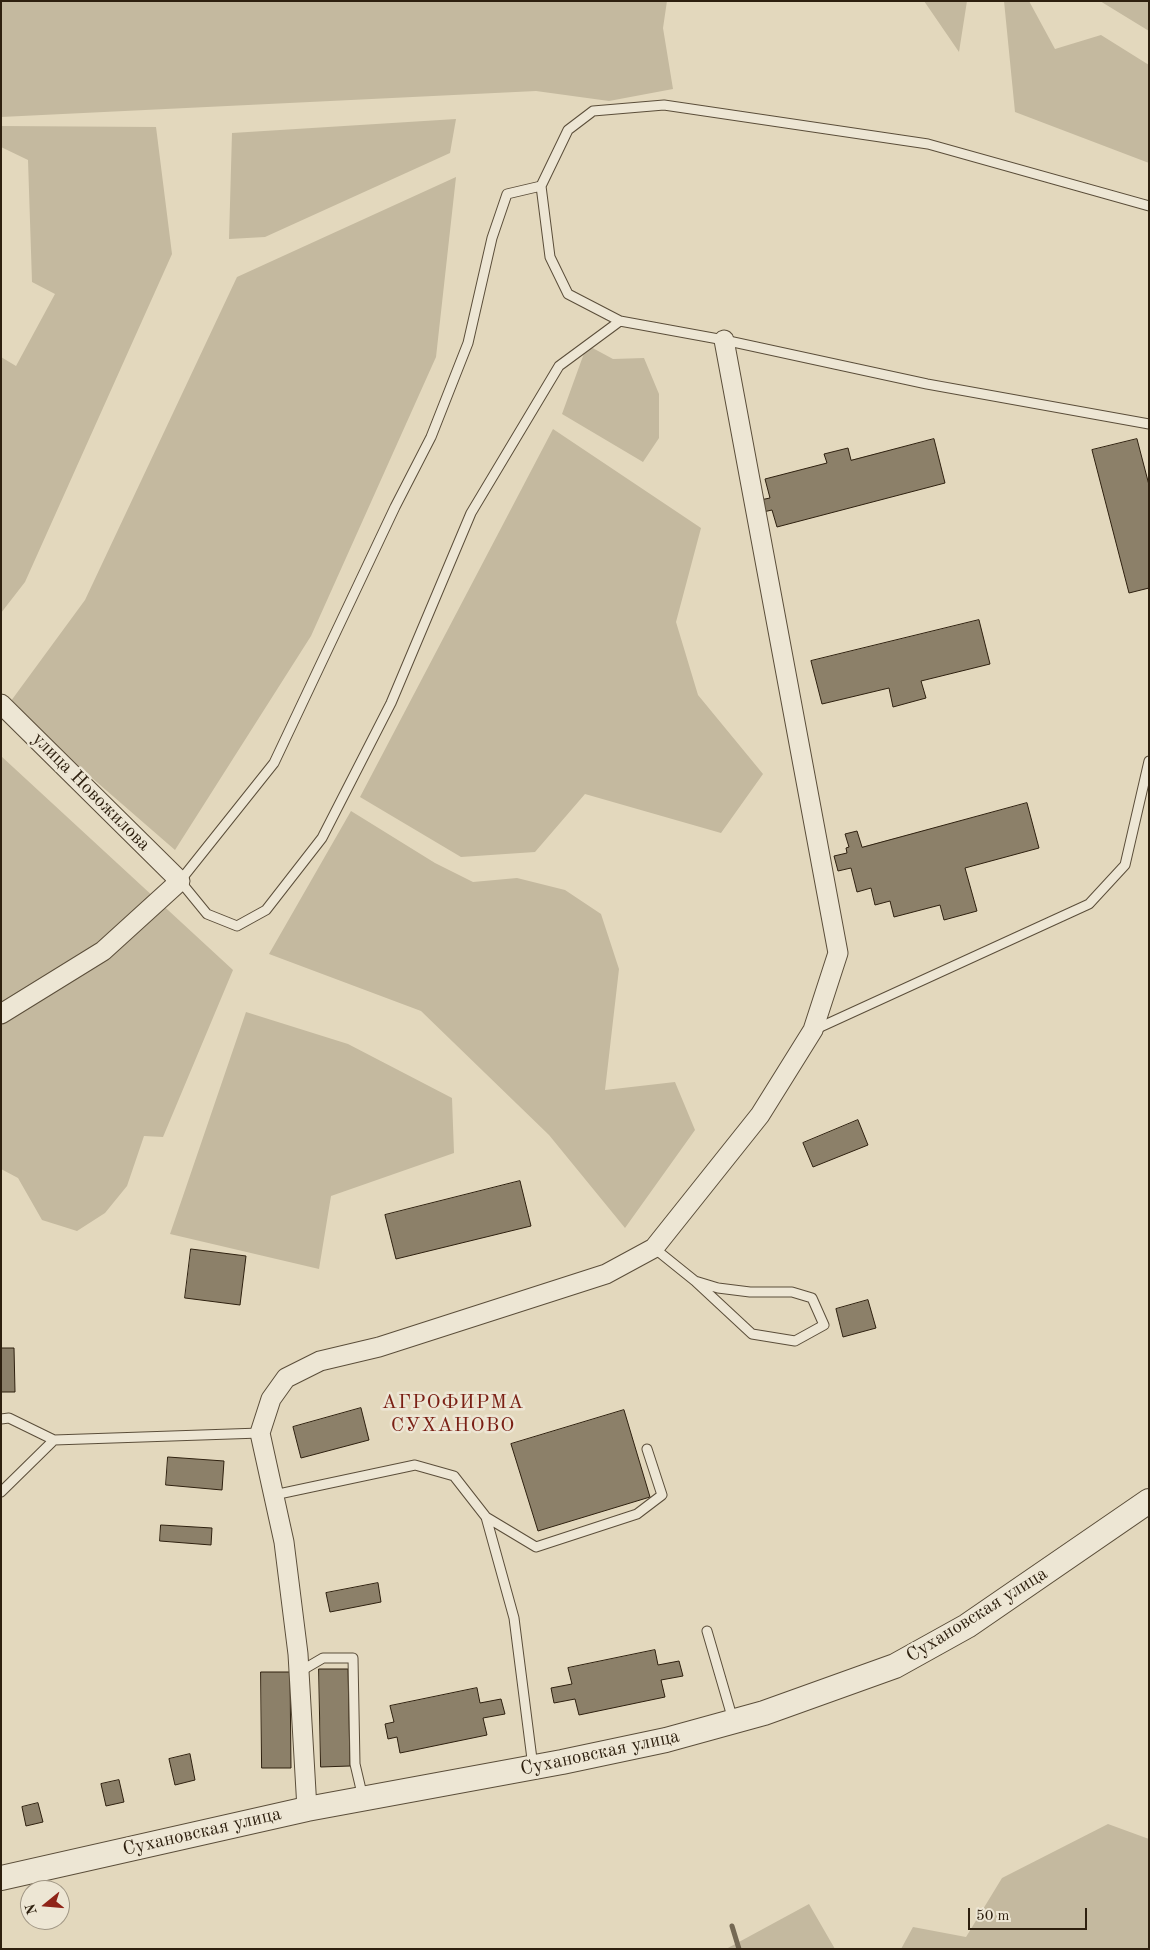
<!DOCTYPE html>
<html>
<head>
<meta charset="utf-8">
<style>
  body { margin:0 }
  #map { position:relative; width:1150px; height:1950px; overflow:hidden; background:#e3d8bd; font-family:"Old Standard TT",serif }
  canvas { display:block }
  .frame { position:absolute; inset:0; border:2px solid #2e200f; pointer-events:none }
  .north { position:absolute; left:20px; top:1880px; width:50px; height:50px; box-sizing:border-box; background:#ede6d4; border:1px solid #a19785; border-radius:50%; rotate:253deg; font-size:14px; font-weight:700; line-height:20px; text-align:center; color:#2e200f }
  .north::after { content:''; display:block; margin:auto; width:18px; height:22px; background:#8f2418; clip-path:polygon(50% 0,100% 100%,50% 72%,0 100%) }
  .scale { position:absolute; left:968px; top:1908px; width:119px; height:22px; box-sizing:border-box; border:2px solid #2e200f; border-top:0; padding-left:6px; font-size:15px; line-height:18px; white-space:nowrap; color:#2e200f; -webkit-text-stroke:4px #ede6d4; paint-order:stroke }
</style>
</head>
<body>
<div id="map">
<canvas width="1150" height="1950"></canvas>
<div class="frame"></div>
<div class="north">N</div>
<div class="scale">50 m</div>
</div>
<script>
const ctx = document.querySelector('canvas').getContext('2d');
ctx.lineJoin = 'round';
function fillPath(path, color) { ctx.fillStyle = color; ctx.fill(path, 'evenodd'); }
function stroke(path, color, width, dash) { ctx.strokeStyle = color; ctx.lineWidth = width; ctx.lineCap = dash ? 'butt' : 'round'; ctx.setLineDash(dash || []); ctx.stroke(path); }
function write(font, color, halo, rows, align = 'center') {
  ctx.font = font + ' "Old Standard TT",serif'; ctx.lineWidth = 5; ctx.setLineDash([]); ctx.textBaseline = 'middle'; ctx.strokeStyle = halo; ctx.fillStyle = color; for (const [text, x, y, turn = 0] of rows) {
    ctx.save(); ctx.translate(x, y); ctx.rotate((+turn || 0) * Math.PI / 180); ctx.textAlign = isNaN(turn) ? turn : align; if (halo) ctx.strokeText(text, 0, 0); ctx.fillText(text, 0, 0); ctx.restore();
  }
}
fillPath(new Path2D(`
  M 1,1 L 667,1 L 663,28 L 673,89 L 609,101 L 536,91 L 1,117 Z
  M 924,1 L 967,1 L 959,52 Z
  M 1004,1 L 1029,1 L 1055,49 L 1101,35 L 1149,65 L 1149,163 L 1015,112 Z
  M 1100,1 L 1149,1 L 1149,31 Z
  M 456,119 L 450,153 L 265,237 L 229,239 L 232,133 Z
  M 1,126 L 156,127 L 172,254 L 25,582 L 1,613 L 1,357 L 16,366 L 55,294 L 32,282 L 28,160 L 1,147 Z
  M 456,177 L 436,357 L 311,636 L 175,850 L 8,705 L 85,600 L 237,277 Z
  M 587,345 L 613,359 L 644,358 L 659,394 L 659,438 L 643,462 L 562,414 Z
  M 553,429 L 701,528 L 676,622 L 698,695 L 763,774 L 721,833 L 585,794 L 535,852 L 461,857 L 360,797 Z
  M 1,756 L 233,970 L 163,1137 L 144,1136 L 127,1186 L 105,1213 L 77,1231 L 42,1220 L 18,1178 L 1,1169 Z
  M 351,811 L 435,863 L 473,882 L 517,878 L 565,890 L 601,914 L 619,969 L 605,1090 L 675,1082 L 695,1130 L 625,1228 L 549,1135 L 421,1011 L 269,954 Z
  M 246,1012 L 348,1044 L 452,1098 L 454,1153 L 331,1196 L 319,1269 L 170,1234 Z
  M 1108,1824 L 1149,1839 L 1149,1949 L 901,1949 L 913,1927 L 966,1937 L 1002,1878 Z
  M 809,1904 L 835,1949 L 726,1949 Z`), '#c4b99f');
stroke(new Path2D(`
  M 732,1926 L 739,1949`), '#756954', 5);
const building = new Path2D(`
  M 934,439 L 945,483 L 777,527 L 772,510 L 763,512 L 760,500 L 770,498 L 765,479 L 827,463 L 824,454 L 848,448 L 851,460 Z
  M 1137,439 L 1149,485 L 1149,588 L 1129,593 L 1092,450 Z
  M 979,620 L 990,664 L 921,681 L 926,698 L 893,707 L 889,688 L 822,704 L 811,661 Z
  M 1027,803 L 1039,848 L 965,868 L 977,911 L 944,920 L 940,905 L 894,917 L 890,901 L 875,905 L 871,888 L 857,892 L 851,868 L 838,871 L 834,856 L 847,853 L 846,848 L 849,847 L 845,834 L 857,831 L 862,847 Z
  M 858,1120 L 868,1145 L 813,1167 L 803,1143 Z
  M 520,1181 L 531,1226 L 396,1259 L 385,1215 Z
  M 191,1249 L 246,1256 L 240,1305 L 185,1298 Z
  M 868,1300 L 876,1328 L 843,1337 L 836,1309 Z
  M 1,1348 L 14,1348 L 15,1392 L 1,1392 Z
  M 361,1408 L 369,1440 L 301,1458 L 293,1427 Z
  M 624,1410 L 650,1497 L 538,1531 L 511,1444 Z
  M 168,1457 L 224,1461 L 222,1490 L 166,1485 Z
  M 161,1525 L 212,1528 L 211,1545 L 160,1541 Z
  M 378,1583 L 381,1602 L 330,1612 L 326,1593 Z
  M 655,1650 L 658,1665 L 679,1661 L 683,1676 L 661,1680 L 665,1697 L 579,1715 L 575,1699 L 554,1703 L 551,1688 L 572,1684 L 568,1668 Z
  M 319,1669 L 348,1669 L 350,1766 L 321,1767 Z
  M 261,1672 L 290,1672 L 291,1768 L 262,1768 Z
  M 477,1688 L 480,1703 L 501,1699 L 505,1714 L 483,1718 L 487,1735 L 400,1753 L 397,1737 L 388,1739 L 385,1724 L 394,1722 L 390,1706 Z
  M 190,1754 L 195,1780 L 175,1785 L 169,1759 Z
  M 119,1780 L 124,1802 L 106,1806 L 101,1784 Z
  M 38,1803 L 43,1822 L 26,1826 L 22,1807 Z`);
fillPath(building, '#8c8069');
stroke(building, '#2e200f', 1);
const service = new Path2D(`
  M 541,186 L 507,194 L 492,238 L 468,343 L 431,437 L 395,507 L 274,763 L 180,881 L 207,914 L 237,926 L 266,910 L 322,838 L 391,703 L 471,513 L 559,366 L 620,321
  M 1149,206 L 928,144 L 664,105 L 593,111 L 568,130 L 541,186 L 550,257 L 568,294 L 620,321 L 724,340 L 927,384 L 1149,424
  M 816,1029 L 1089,904 L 1125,865 L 1149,761
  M 654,1248 L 695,1281 L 752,1334 L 795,1341 L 824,1325 L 812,1298 L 792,1292 L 750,1292 L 718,1288 L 695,1281
  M 1,1419 L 9,1418 L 54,1440 L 260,1433
  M 1,1492 L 54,1440
  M 274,1495 L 415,1465 L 454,1476 L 486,1517 L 514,1618 L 533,1767
  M 486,1517 L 536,1547 L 637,1514 L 662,1495 L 647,1449
  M 707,1631 L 733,1720
  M 299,1672 L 323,1658 L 353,1658 L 355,1764 L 363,1798`);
const minor = new Path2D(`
  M 1,704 L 180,881 L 103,951 L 1,1014
  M 307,1809 L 298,1654 L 284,1542 L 260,1433 L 271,1399 L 286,1378 L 320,1361 L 379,1347 L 606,1274 L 654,1248 L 760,1115 L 813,1030 L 838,953 L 724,340`);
const tertiary = new Path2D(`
  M 1,1878 L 307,1809 L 562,1762 L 666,1740 L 764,1713 L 895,1666 L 967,1626 L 1149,1501`);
stroke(service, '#5b4e3a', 11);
stroke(minor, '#5b4e3a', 21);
stroke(tertiary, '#5b4e3a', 26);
stroke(service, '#ede6d4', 9);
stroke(minor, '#ede6d4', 19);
stroke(tertiary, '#ede6d4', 24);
write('19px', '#2e200f', '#ede6d4', [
  ["улица Новожилова",91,792,45],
  ["Сухановская улица",977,1615,-32],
  ["Сухановская улица",600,1753,-12],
  ["Сухановская улица",202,1832,-13]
]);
ctx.letterSpacing = '1px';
write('20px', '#7a1f14', '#ede6d4', [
  ["АГРОФИРМА",453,1403],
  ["СУХАНОВО",453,1426]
]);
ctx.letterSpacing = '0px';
</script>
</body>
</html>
